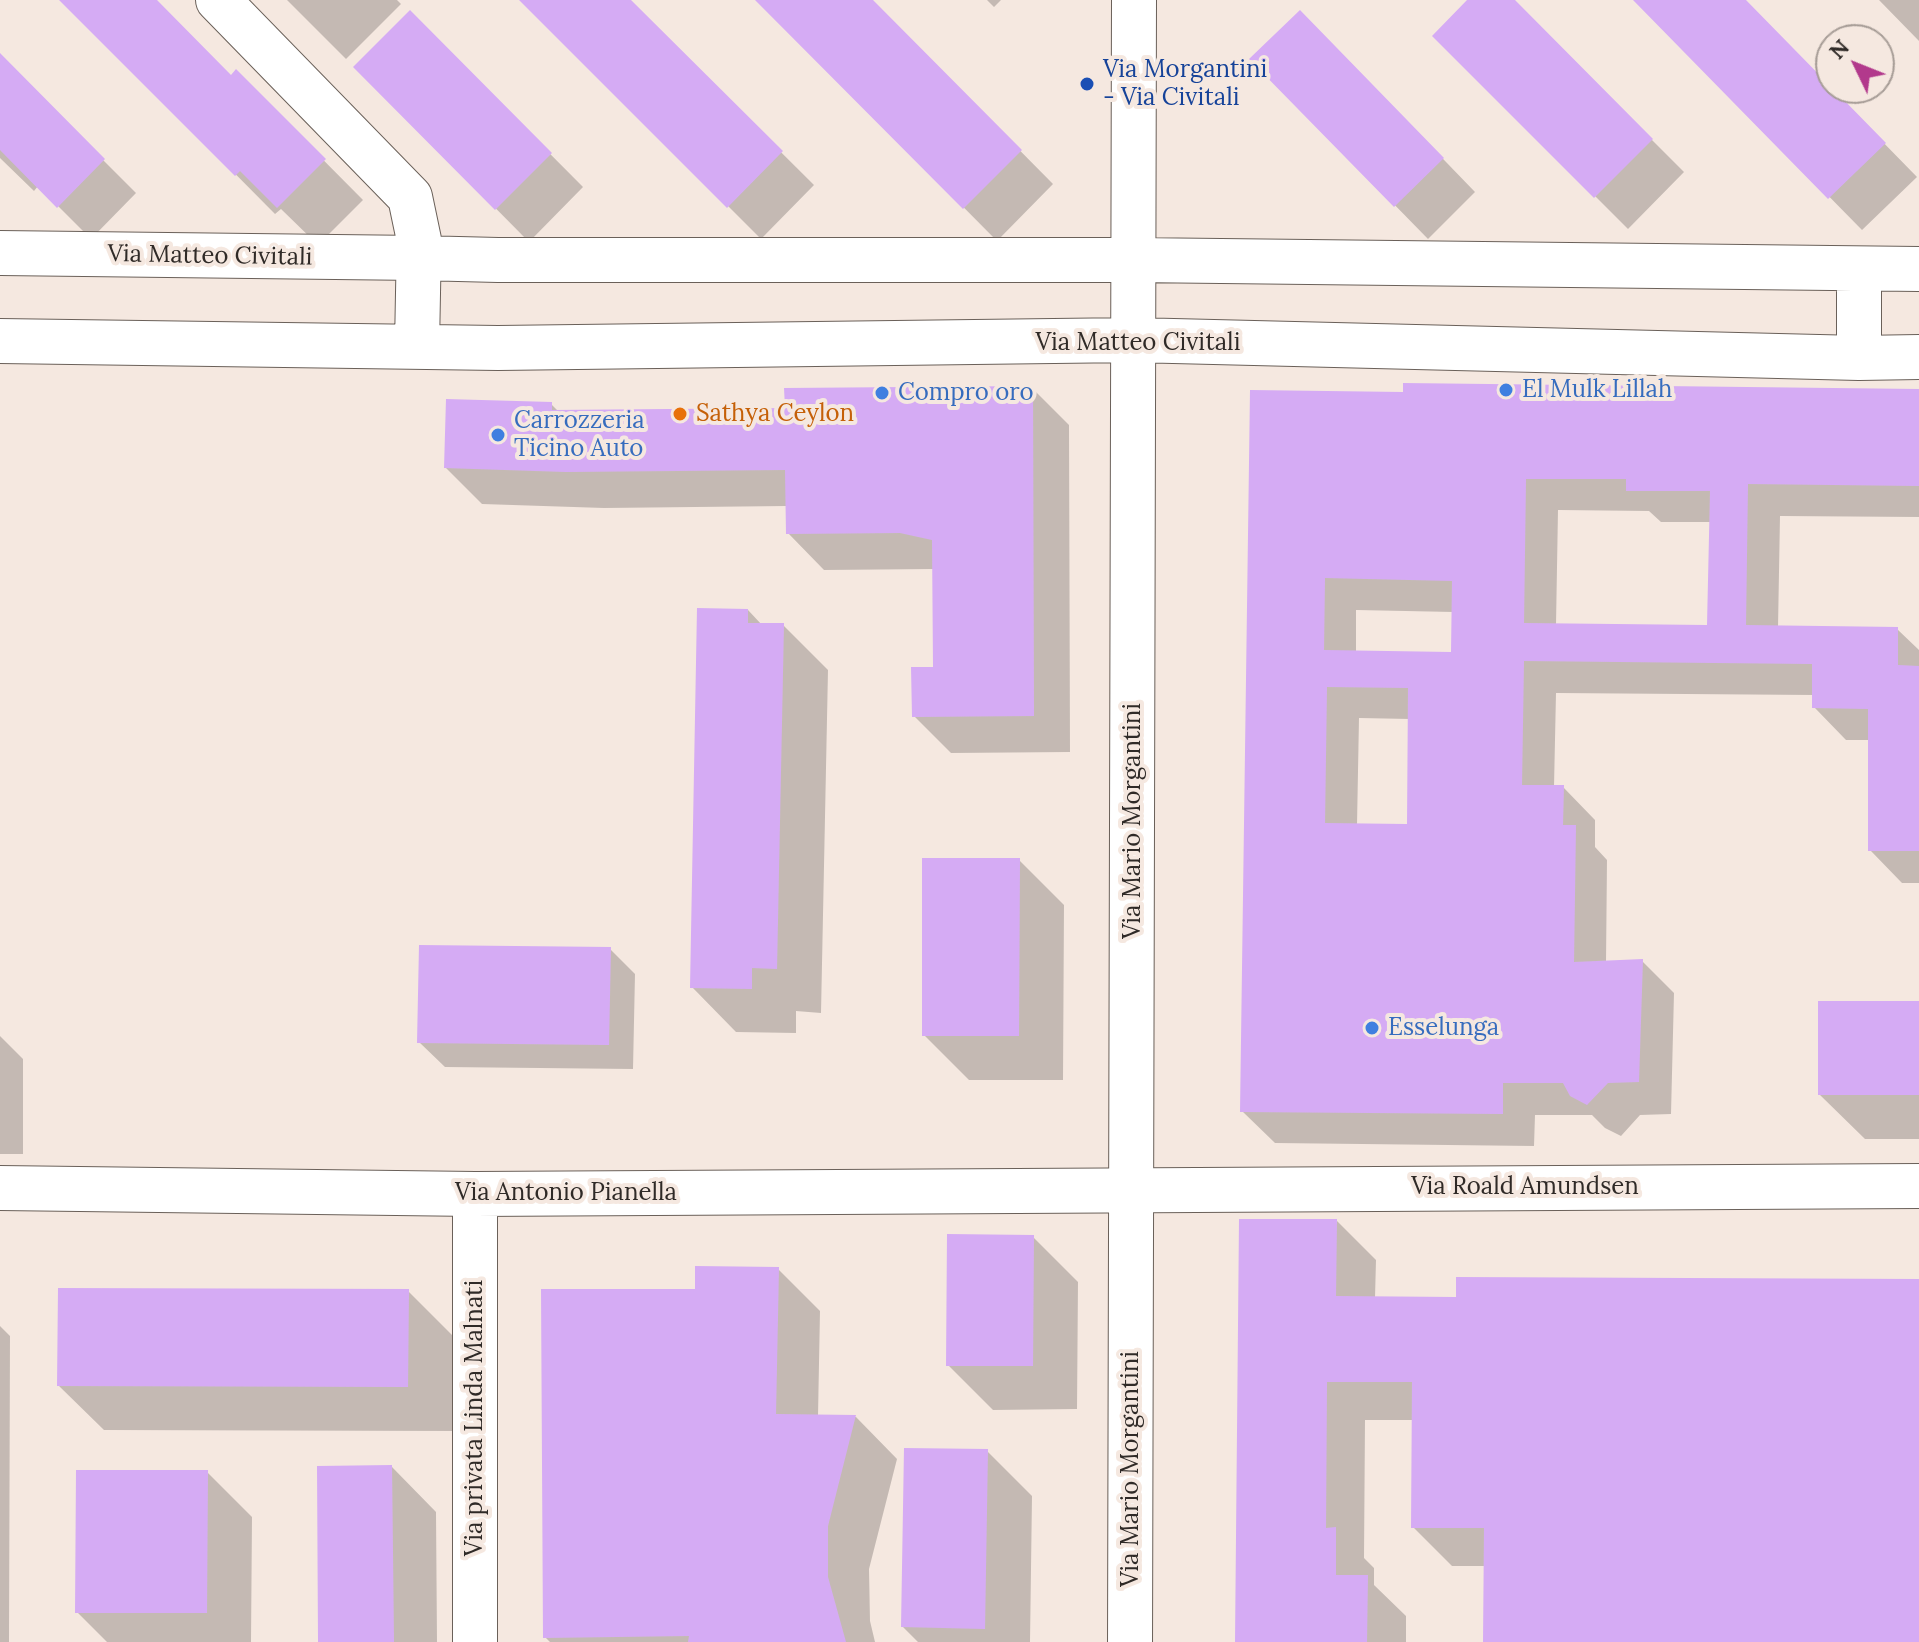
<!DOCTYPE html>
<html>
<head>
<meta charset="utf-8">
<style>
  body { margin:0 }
  #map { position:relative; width:1919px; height:1642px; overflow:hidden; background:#f5e8e0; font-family:Lora,serif }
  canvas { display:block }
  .north { position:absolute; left:1815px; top:24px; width:80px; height:80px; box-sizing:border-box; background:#f5e8e0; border:2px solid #a69c96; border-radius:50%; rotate:313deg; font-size:22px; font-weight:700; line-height:32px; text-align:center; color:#2f2a27 }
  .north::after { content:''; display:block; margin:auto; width:28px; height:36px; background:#b2398c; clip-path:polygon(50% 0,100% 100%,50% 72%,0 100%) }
</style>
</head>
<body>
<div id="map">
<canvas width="1919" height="1642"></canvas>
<div class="north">N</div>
</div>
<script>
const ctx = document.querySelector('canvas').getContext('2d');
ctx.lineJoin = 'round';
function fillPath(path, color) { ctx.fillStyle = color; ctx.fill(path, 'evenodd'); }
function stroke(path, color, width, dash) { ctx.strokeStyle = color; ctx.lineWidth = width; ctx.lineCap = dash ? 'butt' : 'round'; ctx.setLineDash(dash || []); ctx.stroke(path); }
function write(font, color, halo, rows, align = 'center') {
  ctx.font = font + ' Lora,serif'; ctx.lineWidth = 8; ctx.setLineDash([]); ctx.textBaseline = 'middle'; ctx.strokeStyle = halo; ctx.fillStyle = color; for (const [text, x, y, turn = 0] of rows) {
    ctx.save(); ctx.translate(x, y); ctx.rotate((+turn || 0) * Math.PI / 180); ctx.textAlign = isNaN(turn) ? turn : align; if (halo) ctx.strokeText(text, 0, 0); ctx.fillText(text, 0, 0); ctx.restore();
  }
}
fillPath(new Path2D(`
  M 63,0 L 154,0 L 231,77 L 236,72 L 363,200 L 318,245 L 281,209 L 275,214 Z
  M 287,0 L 397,0 L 401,4 L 346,59 Z
  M 522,0 L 628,0 L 814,185 L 761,239 Z
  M 758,0 L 871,0 L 1053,184 L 997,241 Z
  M 987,0 L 1001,0 L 994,7 Z
  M 1470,0 L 1512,0 L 1684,172 L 1628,229 L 1435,36 Z
  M 1636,0 L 1744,0 L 1917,177 L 1862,230 Z
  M 1879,0 L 1919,0 L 1919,41 Z
  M 410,13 L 583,187 L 529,242 L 356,67 Z
  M 1333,45 L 1475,192 L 1428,239 L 1252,59 Z
  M 0,57 L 136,193 L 91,239 L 38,186 L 34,191 L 0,158 Z
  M 1032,388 L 1069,425 L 1070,752 L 951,753 L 914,716 L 935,669 L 934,569 L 824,570 L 788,533 L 787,506 L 604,508 L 482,504 L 446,468 L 551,404 L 559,412 L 787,410 Z
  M 1919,391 L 1919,517 L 1780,516 L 1778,628 L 1897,629 L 1919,650 L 1919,883 L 1902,883 L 1870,850 L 1870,740 L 1846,740 L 1814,707 L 1814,695 L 1556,693 L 1554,787 L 1563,787 L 1595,820 L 1595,847 L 1607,860 L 1606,963 L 1642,961 L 1674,993 L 1671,1114 L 1640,1115 L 1621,1136 L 1605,1128 L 1592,1115 L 1535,1115 L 1534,1146 L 1275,1143 L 1242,1111 L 1252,392 L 1405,394 ZM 1558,510 L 1649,511 L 1661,522 L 1711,522 L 1709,627 L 1556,625 ZM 1356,610 L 1454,612 L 1453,654 L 1356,653 ZM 1359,718 L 1410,719 L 1408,826 L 1357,825 Z
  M 748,610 L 762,625 L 783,625 L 828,670 L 821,1013 L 796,1011 L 796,1033 L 736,1032 L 692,987 Z
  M 1019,860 L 1064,905 L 1063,1080 L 969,1080 L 924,1035 Z
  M 610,949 L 635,974 L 633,1069 L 445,1067 L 419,1042 Z
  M 1919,1003 L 1919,1139 L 1865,1139 L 1820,1095 Z
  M 0,1036 L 23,1059 L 23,1154 L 0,1154 Z
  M 1337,1221 L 1376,1260 L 1375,1298 L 1458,1299 L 1919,1282 L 1919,1642 L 1485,1642 L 1486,1566 L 1452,1566 L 1413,1527 L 1414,1420 L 1365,1420 L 1364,1558 L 1374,1568 L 1374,1585 L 1406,1616 L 1406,1642 L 1237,1642 Z
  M 1033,1237 L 1078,1282 L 1077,1409 L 993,1410 L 948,1365 Z
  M 778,1269 L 820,1311 L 818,1416 L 856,1417 L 897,1459 L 869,1569 L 870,1621 L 875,1642 L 550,1642 L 545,1637 L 697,1291 Z
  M 408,1291 L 453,1336 L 452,1431 L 104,1430 L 59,1386 Z
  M 0,1326 L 10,1336 L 9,1642 L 0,1642 Z
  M 987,1451 L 1032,1496 L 1030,1642 L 918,1642 L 903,1627 Z
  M 392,1467 L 436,1512 L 437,1642 L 320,1642 Z
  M 207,1472 L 252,1517 L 251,1642 L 107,1642 L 77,1612 Z`), '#0003');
fillPath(new Path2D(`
  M 59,0 L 157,0 L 231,75 L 236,69 L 326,159 L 277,208 L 240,171 L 235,176 Z
  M 519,0 L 631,0 L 783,151 L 727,208 Z
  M 755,0 L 873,0 L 1022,150 L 963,209 Z
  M 1467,0 L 1515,0 L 1653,139 L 1594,198 L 1432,36 Z
  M 1633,0 L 1746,0 L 1886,143 L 1828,199 Z
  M 410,10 L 552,153 L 495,210 L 353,67 Z
  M 1300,10 L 1444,158 L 1394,207 L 1249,59 Z
  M 0,53 L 105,159 L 57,208 L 0,150 Z
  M 1403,383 L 1919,389 L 1919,486 L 1748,484 L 1746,625 L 1898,627 L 1898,665 L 1919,666 L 1919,851 L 1868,851 L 1868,709 L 1812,708 L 1812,664 L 1524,661 L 1522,785 L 1564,785 L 1563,825 L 1576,825 L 1574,962 L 1643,959 L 1639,1082 L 1608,1083 L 1587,1105 L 1570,1096 L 1563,1083 L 1503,1083 L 1503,1114 L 1240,1112 L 1250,390 L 1403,392 ZM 1526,479 L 1626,479 L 1626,491 L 1710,491 L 1707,625 L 1524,623 ZM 1325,578 L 1452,581 L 1451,652 L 1324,650 ZM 1327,687 L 1408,688 L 1407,824 L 1325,823 Z
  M 1033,386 L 1034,716 L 912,717 L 911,667 L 933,667 L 932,540 L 900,533 L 786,534 L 785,470 L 566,472 L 444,468 L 446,399 L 552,402 L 552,410 L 785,408 L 784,388 Z
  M 697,608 L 748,609 L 748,623 L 784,623 L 777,969 L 752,968 L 752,989 L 690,988 Z
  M 922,858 L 1020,858 L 1019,1036 L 922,1036 Z
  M 419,945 L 611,947 L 609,1045 L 417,1043 Z
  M 1818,1001 L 1919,1001 L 1919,1095 L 1818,1095 Z
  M 1239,1219 L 1337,1219 L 1336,1296 L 1456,1297 L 1456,1277 L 1919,1279 L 1919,1642 L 1483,1642 L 1484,1528 L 1411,1528 L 1412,1382 L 1327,1382 L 1326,1528 L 1336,1527 L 1336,1575 L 1368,1575 L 1367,1642 L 1235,1642 Z
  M 947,1234 L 1034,1235 L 1033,1366 L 946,1366 Z
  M 695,1266 L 779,1267 L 776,1414 L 856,1415 L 828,1526 L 828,1577 L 846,1642 L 688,1642 L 689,1636 L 543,1638 L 541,1289 L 695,1289 Z
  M 58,1288 L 409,1289 L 408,1387 L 57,1386 Z
  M 904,1448 L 988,1449 L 985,1629 L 901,1627 Z
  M 392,1465 L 394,1642 L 318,1642 L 317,1466 Z
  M 76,1470 L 208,1470 L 207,1613 L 75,1613 Z`), '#d5abf4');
const minor = new Path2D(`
  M 218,0 L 410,197 L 419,240 L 417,346
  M 0,253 L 419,258 L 498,260 L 1134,260 L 1919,269
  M 0,341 L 498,348 L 1133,340 L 1859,358 L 1919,357
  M 1859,358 L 1859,269
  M 0,1188 L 475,1194 L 1919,1186
  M 475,1642 L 475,1194
  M 1130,1642 L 1134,0`);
stroke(minor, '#6a6059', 46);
stroke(minor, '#fff', 44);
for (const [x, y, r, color] of [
  [1087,84,8,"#1a4fb4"],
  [1506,390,8,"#3f7fe0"],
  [882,393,8,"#3f7fe0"],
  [680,414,8,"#e8710a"],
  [498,435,8,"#3f7fe0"],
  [1372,1028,8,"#3f7fe0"]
]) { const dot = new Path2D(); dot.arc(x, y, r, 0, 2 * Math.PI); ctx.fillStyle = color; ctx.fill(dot); stroke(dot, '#f5e8e0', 3); }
write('24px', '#164399', '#f5e8e0', [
  ["Via Morgantini",1103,70],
  ["- Via Civitali",1103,98]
], 'left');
write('24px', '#2f2a27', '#f5e8e0', [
  ["Via Matteo Civitali",210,256,1],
  ["Via Matteo Civitali",1138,343],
  ["Via Mario Morgantini",1133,821,-90],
  ["Via Roald Amundsen",1525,1187],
  ["Via Antonio Pianella",566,1193],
  ["Via privata Linda Malnati",475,1418,-90],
  ["Via Mario Morgantini",1131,1469,-90]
]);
write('24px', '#366cbe', '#f5e8e0', [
  ["El Mulk Lillah",1522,390],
  ["Compro oro",898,393],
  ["Carrozzeria",514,421],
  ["Ticino Auto",514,449],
  ["Esselunga",1388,1028]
], 'left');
write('24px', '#c56008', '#f5e8e0', [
  ["Sathya Ceylon",696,414]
], 'left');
</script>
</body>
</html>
